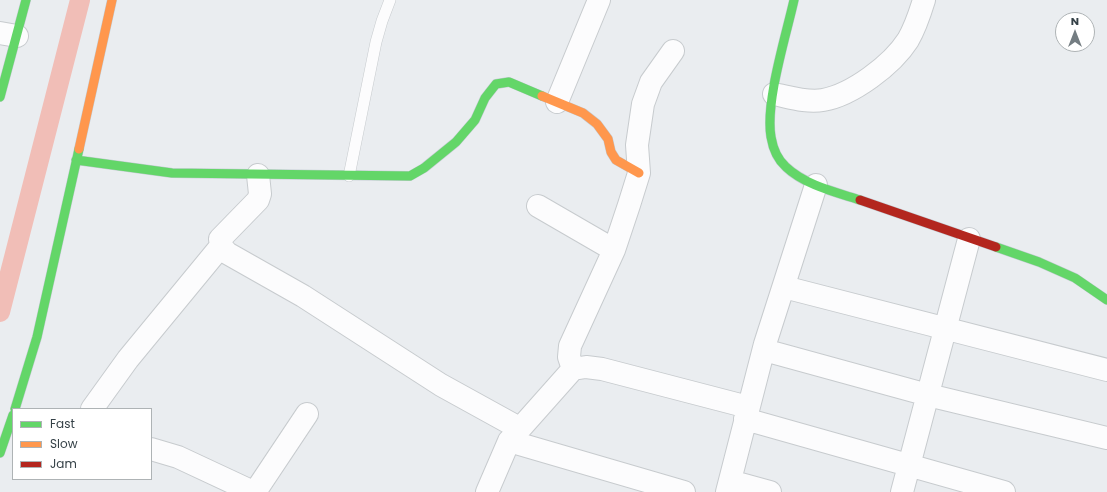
<!DOCTYPE html>
<html>
<head>
<meta charset="utf-8">
<style>
  body { margin:0 }
  #map { position:relative; width:1107px; height:492px; overflow:hidden; background:#eaedf0; font-family:Poppins,sans-serif }
  canvas { display:block }
  .legend { position:absolute; left:12px; top:408px; width:140px; height:72px; box-sizing:border-box; background:#fff; border:1px solid #aeb3b5; margin:0; padding:5px 7px; list-style:none; font-size:12px; color:#354147 }
  .legend li { display:flex; align-items:center; gap:8px; height:20px }
  .legend b { width:20px; border:1px solid #aeb3b5 }
  .north { position:absolute; left:1055px; top:12px; width:40px; height:40px; box-sizing:border-box; background:#fff; border:1px solid #aeb3b5; border-radius:50%; rotate:0deg; font-size:11px; font-weight:700; line-height:16px; text-align:center; color:#354147 }
  .north::after { content:''; display:block; margin:auto; width:14px; height:18px; background:#747d82; clip-path:polygon(50% 0,100% 100%,50% 72%,0 100%) }
</style>
</head>
<body>
<div id="map">
<canvas width="1107" height="492"></canvas>
<ul class="legend">
<li><b style="height:5px;background:#63d668"></b>Fast</li>
<li><b style="height:5px;background:#ff974d"></b>Slow</li>
<li><b style="height:5px;background:#b3261e"></b>Jam</li>
</ul>
<div class="north">N</div>
</div>
<script>
const ctx = document.querySelector('canvas').getContext('2d');
ctx.lineJoin = 'round';
function stroke(path, color, width, dash) { ctx.strokeStyle = color; ctx.lineWidth = width; ctx.lineCap = dash ? 'butt' : 'round'; ctx.setLineDash(dash || []); ctx.stroke(path); }
stroke(new Path2D(`
  M 0,312 L 80,0`), '#f1beb7', 20);
const lane = new Path2D(`
  M 349,176 L 376,42 L 382,21 L 390,0`);
const street = new Path2D(`
  M 0,33 L 17,36
  M 774,94 C 789,97 807,103 823,100 C 852,95 892,65 908,40 C 915,28 920,13 924,0
  M 557,102 L 599,0
  M 258,175 L 260,194 L 258,200 L 220,239 L 221,246 L 227,253 L 303,296 L 441,385 L 519,428
  M 538,206 L 614,250
  M 784,287 L 1107,370
  M 764,350 L 928,395 L 1107,438
  M 573,369 L 569,357 L 570,346 L 614,250 L 629,205 L 639,173 L 637,145 L 643,104 L 651,82 L 673,51
  M 92,409 L 128,359 L 221,246
  M 745,419 L 1004,492
  M 509,441 L 684,492
  M 151,449 L 178,457 L 253,492
  M 730,481 L 770,492
  M 255,492 L 307,414
  M 487,492 L 509,441 L 573,369 L 586,367 L 602,369 L 748,407
  M 727,492 L 765,344 L 816,185
  M 902,492 L 969,239`);
const fast = new Path2D(`
  M 794,0 C 786,36 765,102 771,137 C 773,149 777,159 786,167 C 805,185 835,192 860,200
  M 0,97 L 26,0
  M 76,160 L 172,173 L 410,176 L 424,168 L 456,142 L 475,120 L 485,98 L 496,84 L 509,82 L 542,96
  M 996,247 L 1039,262 L 1075,278 L 1107,300
  M 15,409 L 37,337 L 79,149
  M 0,453 L 13,415`);
const slow = new Path2D(`
  M 542,96 L 583,113 L 597,124 L 608,139 L 611,152 L 616,160 L 639,173
  M 79,149 L 112,0`);
const jam = new Path2D(`
  M 860,200 L 996,247`);
stroke(lane, '#c7cbce', 12);
stroke(street, '#c7cbce', 24);
stroke(fast, '#c2cad1', 10);
stroke(slow, '#c2cad1', 10);
stroke(jam, '#c2cad1', 10);
stroke(lane, '#fcfcfd', 11);
stroke(street, '#fcfcfd', 22);
stroke(fast, '#63d668', 9);
stroke(slow, '#ff974d', 9);
stroke(jam, '#b3261e', 9);
</script>
</body>
</html>
